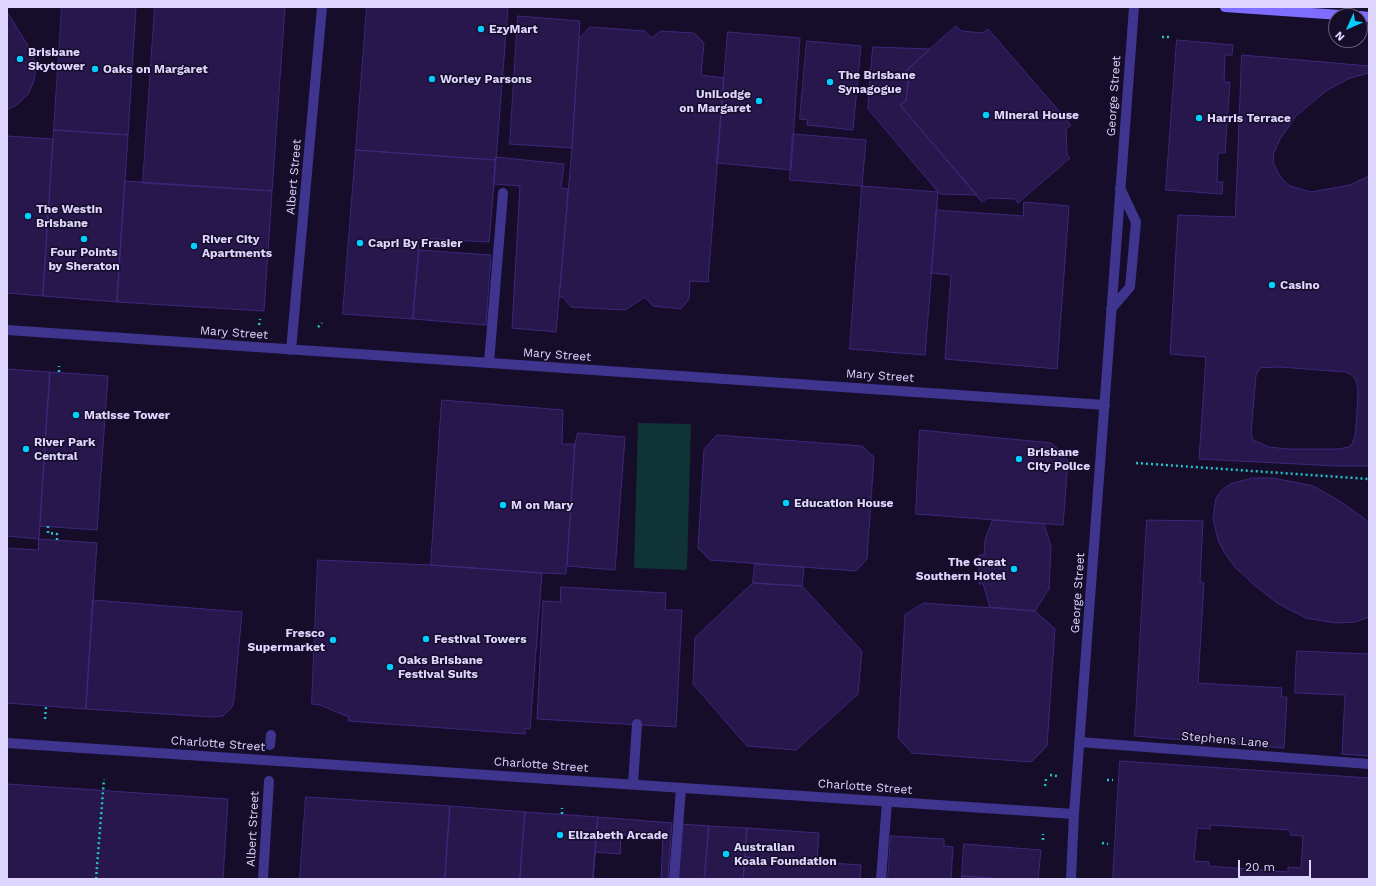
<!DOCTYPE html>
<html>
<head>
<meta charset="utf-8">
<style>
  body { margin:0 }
  #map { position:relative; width:1376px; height:886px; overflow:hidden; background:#150d2a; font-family:"Work Sans",sans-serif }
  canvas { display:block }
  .frame { position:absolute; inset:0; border:8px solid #dfd6ff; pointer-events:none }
  .north { position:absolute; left:1328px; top:8px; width:40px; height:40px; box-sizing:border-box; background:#150d2a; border:1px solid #665d7f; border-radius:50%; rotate:225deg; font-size:11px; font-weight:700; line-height:16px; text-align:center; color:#dfd6ff }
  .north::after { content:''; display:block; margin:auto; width:14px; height:18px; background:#02cfff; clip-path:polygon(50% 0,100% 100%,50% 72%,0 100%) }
  .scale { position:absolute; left:1238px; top:860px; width:73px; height:18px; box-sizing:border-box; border:2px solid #dfd6ff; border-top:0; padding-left:5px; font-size:12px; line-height:14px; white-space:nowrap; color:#dfd6ff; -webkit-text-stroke:3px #150d2a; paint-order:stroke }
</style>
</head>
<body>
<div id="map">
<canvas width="1376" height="886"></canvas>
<div class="frame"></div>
<div class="north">N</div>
<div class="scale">20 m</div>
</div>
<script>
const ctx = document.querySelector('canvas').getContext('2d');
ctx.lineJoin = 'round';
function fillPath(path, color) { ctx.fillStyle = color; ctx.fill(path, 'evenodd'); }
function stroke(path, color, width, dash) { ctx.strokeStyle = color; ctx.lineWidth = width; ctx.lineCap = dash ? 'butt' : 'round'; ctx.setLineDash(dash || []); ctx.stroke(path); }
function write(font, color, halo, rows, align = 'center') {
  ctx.font = font + ' "Work Sans",sans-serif'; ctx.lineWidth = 3; ctx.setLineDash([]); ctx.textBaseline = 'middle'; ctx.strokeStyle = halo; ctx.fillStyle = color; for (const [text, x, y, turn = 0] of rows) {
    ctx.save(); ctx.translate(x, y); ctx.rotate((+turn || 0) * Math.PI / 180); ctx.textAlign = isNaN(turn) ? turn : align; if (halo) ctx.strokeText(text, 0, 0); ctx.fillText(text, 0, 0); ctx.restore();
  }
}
fillPath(new Path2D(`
  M 638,423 L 691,424 L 687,570 L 634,568 Z`), '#103335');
const building = new Path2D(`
  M 62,7 L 136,7 L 128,135 L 54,130 Z
  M 155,7 L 285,7 L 272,191 L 143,183 Z
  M 367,7 L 508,7 L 496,160 L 356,150 Z
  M 7,12 L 32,52 L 36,66 L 34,81 L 28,94 L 18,104 L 7,110 Z
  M 518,16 L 580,21 L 572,148 L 510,144 Z
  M 956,26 L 961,31 L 983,33 L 988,29 L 1071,125 L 1066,129 L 1067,154 L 1070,158 L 1018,203 L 1015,199 L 988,198 L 982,202 L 900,105 L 906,101 L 909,75 L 906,71 Z
  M 590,27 L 645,31 L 651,38 L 661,31 L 694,33 L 704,43 L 701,75 L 724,78 L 708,282 L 690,281 L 689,299 L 681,309 L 653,306 L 645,297 L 625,310 L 571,307 L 563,297 L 559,297 L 572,148 L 579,39 Z
  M 728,32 L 800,38 L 791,170 L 717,163 Z
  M 1177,40 L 1233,45 L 1232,55 L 1225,55 L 1224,82 L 1230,82 L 1225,153 L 1218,153 L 1217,182 L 1223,182 L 1222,194 L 1166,190 Z
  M 807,41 L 861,46 L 853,130 L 807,125 L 808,120 L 800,119 Z
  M 873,47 L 930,49 L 906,71 L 909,75 L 906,101 L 900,105 L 977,195 L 940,194 L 868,109 Z
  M 1242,55 L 1369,66 L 1369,466 L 1337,466 L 1199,459 L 1206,357 L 1170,354 L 1178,215 L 1235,217 ZM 1280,367 L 1319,370 L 1346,372 L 1352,375 L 1356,380 L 1358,390 L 1357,413 L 1355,436 L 1352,444 L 1349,447 L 1338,449 L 1288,449 L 1269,447 L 1253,440 L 1251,434 L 1256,375 L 1258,371 L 1261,368 Z
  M 1369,73 L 1369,176 L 1350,185 L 1311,192 L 1290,186 L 1283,180 L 1277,171 L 1273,162 L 1274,152 L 1280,139 L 1287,129 L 1296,116 L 1326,91 L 1348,79 Z
  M 54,130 L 128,135 L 117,302 L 43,296 Z
  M 793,134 L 866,140 L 862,186 L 790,180 Z
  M 7,136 L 53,139 L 43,296 L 7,293 Z
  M 356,150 L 496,160 L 489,242 L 418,238 L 419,250 L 413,319 L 343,314 Z
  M 496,157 L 564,164 L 561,188 L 568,189 L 567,209 L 556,332 L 512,328 L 520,186 L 494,184 Z
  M 125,181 L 272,191 L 264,311 L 117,302 Z
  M 862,186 L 938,192 L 925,355 L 850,349 Z
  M 1024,202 L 1069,206 L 1057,369 L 945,359 L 951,275 L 931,273 L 936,210 L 1023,216 Z
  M 419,250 L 491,255 L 486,325 L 413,319 Z
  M 7,369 L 50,372 L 39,539 L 7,536 Z
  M 50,372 L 108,376 L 97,530 L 40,526 Z
  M 442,400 L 563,410 L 562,444 L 575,444 L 566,574 L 542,573 L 431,565 Z
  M 920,430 L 1051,443 L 1065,455 L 1068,462 L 1063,525 L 916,514 Z
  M 578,433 L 625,437 L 615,570 L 567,566 L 575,444 Z
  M 717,435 L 862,446 L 874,457 L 867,559 L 856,571 L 710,560 L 698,548 L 704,450 Z
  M 1253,478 L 1273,478 L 1313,486 L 1338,500 L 1365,519 L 1369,524 L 1369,617 L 1355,622 L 1335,623 L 1306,618 L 1277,603 L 1253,584 L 1235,567 L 1224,552 L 1218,540 L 1213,518 L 1216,498 L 1222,490 L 1230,484 Z
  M 993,520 L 1044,524 L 1051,547 L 1049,589 L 1035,611 L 990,607 L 983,584 L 979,584 L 979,555 L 984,555 L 985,540 Z
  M 1147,520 L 1203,521 L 1200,582 L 1204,583 L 1198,683 L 1282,688 L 1281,697 L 1287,697 L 1284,748 L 1135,736 Z
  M 39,539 L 97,543 L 86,709 L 7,703 L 7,548 L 38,550 Z
  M 318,560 L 431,565 L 542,573 L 530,729 L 525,728 L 525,734 L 348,721 L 349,717 L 320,705 L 312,704 Z
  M 755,564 L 804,567 L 802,586 L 753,583 Z
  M 753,583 L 802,586 L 862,651 L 858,694 L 796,750 L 747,746 L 693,684 L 695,638 Z
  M 561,587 L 666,593 L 665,610 L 682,610 L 676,727 L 537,719 L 543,601 L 560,602 Z
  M 93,600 L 242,612 L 234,700 L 232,707 L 223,716 L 212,717 L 86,709 Z
  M 924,603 L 1035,611 L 1055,629 L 1047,746 L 1031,762 L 912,753 L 898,738 L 905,615 Z
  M 1297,651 L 1369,654 L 1369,756 L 1342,754 L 1345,695 L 1295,693 Z
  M 1120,761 L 1369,778 L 1369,879 L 1113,879 ZM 1211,825 L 1290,830 L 1290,835 L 1303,836 L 1301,868 L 1288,867 L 1288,872 L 1209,866 L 1209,862 L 1194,861 L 1197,828 L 1210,829 Z
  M 7,784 L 228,799 L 223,879 L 7,879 Z
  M 306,797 L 450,806 L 445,879 L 300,879 Z
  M 450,806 L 525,812 L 520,879 L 445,879 Z
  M 525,812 L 598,817 L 593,879 L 520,879 Z
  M 598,817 L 672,823 L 668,879 L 593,879 Z
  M 682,824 L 709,826 L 704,879 L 678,879 Z
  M 709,826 L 747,828 L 743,879 L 705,879 Z
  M 747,828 L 819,833 L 817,862 L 745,857 Z
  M 621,835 L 663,837 L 661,879 L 593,879 L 595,852 L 620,854 Z
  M 891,836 L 944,839 L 944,846 L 953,847 L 951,879 L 888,879 Z
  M 964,844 L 1041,850 L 1038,879 L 1001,879 L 962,876 Z
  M 745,857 L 861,865 L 860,879 L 744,879 Z
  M 962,876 L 1001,879 L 962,879 Z`);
fillPath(building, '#27174d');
stroke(building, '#3f277c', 1);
stroke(new Path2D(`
  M 1162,37 L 1169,37
  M 259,325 L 260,319
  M 318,327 L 322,323
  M 59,372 L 59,366
  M 1136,463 L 1369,479
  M 48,526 L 48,533 L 57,534 L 57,540
  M 45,719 L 46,706
  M 1050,775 L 1057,776
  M 1107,780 L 1113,780
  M 1045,786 L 1046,779
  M 562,814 L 562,808
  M 1043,840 L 1043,834
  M 1102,843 L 1108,844
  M 96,879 L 104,779`), '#22c2c7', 2.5, [2, 3]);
stroke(new Path2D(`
  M 1111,309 L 1130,287 L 1136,222 L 1120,188
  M 489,363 L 503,193
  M 633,784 L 637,724
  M 674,879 L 681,788
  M 881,879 L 887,802`), '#3f348e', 10);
stroke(new Path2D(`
  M 1080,742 L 1369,764
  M 270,745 L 271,735
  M 263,879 L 269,781`), '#3f348e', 10);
stroke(new Path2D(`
  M 7,330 L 1105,405
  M 291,350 L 322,7
  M 7,743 L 1074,814
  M 1071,879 L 1074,814 L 1134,7`), '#3f348e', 10);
stroke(new Path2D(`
  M 1225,7 L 1355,16
  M 1360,16 L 1369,17`), '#7e6dff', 10);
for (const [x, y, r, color] of [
  [481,29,4,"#02cfff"],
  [20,59,4,"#02cfff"],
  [95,69,4,"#02cfff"],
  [432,79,4,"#02cfff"],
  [830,82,4,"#02cfff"],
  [759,101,4,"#02cfff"],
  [986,115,4,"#02cfff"],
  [1199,118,4,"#02cfff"],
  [28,216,4,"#02cfff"],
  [84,239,4,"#02cfff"],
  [360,243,4,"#02cfff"],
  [194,246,4,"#02cfff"],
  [1272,285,4,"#02cfff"],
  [76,415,4,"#02cfff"],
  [26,449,4,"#02cfff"],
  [1019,459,4,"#02cfff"],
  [786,503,4,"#02cfff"],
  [503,505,4,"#02cfff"],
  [1014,569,4,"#02cfff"],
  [426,639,4,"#02cfff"],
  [333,640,4,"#02cfff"],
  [390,667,4,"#02cfff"],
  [560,835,4,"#02cfff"],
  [726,854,4,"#02cfff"]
]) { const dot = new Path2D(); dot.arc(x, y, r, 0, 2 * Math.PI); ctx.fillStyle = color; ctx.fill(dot); stroke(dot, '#150d2a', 1.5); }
write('bold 12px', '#dfd6ff', '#150d2a', [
  ["EzyMart",489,29],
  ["Brisbane",28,52],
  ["Skytower",28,66],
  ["Oaks on Margaret",103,69],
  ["The Brisbane",838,75],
  ["Synagogue",838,89],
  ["Worley Parsons",440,79],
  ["UniLodge",751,94,"right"],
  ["on Margaret",751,108,"right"],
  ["Mineral House",994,115],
  ["Harris Terrace",1207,118],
  ["The Westin",36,209],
  ["Brisbane",36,223],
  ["River City",202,239],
  ["Apartments",202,253],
  ["Capri By Frasier",368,243],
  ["Four Points",84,252,"center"],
  ["by Sheraton",84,266,"center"],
  ["Casino",1280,285],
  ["Matisse Tower",84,415],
  ["River Park",34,442],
  ["Central",34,456],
  ["Brisbane",1027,452],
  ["City Police",1027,466],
  ["Education House",794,503],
  ["M on Mary",511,505],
  ["The Great",1006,562,"right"],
  ["Southern Hotel",1006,576,"right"],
  ["Fresco",325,633,"right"],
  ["Supermarket",325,647,"right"],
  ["Festival Towers",434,639],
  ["Oaks Brisbane",398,660],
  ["Festival Suits",398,674],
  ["Elizabeth Arcade",568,835],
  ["Australian",734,847],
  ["Koala Foundation",734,861]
], 'left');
write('12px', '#dfd6ff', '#150d2a', [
  ["George Street",1114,96,-86],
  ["Albert Street",294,177,-85],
  ["Mary Street",234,333,4],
  ["Mary Street",557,355,4],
  ["Mary Street",880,376,4],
  ["George Street",1078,593,-86],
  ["Stephens Lane",1225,740,5],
  ["Charlotte Street",218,744,4],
  ["Charlotte Street",541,765,4],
  ["Charlotte Street",865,787,4],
  ["Albert Street",253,829,-87]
]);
</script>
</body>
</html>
